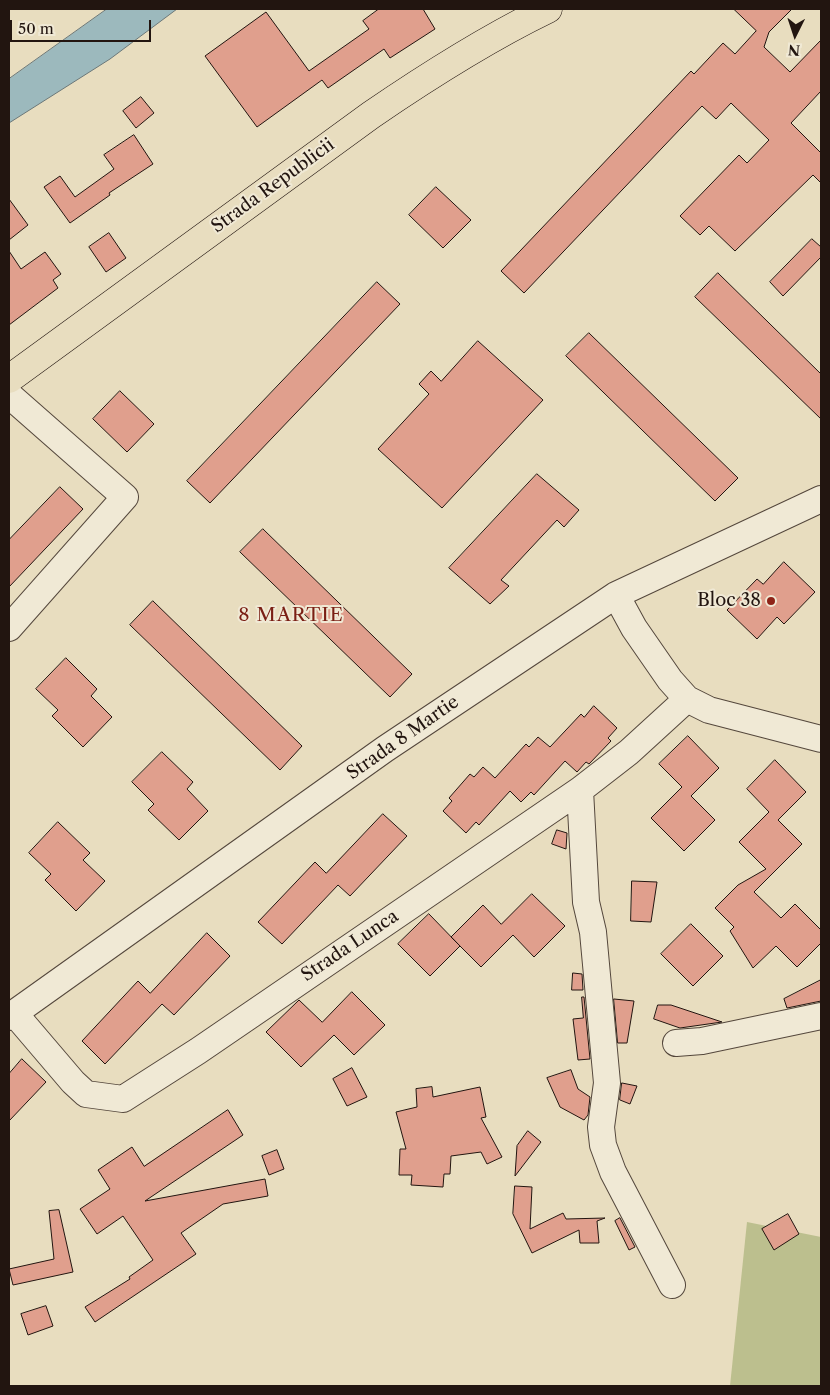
<!DOCTYPE html>
<html>
<head>
<meta charset="utf-8">
<style>
  body { margin:0 }
  #map { position:relative; width:830px; height:1395px; overflow:hidden; background:#e8ddbf; font-family:"Libre Caslon Text",serif }
  canvas { display:block }
  .frame { position:absolute; inset:0; border:10px solid #221510; pointer-events:none }
  .north { position:absolute; left:770px; top:10px; width:50px; height:50px; -webkit-text-stroke:4px #f0e9d5; paint-order:stroke; rotate:184deg; font-size:14px; font-weight:700; line-height:20px; text-align:center; color:#221510 }
  .north::after { content:''; display:block; margin:auto; width:18px; height:22px; background:#221510; clip-path:polygon(50% 0,100% 100%,50% 72%,0 100%) }
  .scale { position:absolute; left:10px; top:20px; width:141px; height:22px; box-sizing:border-box; border:2px solid #221510; border-top:0; padding-left:6px; font-size:15px; line-height:18px; white-space:nowrap; color:#221510; -webkit-text-stroke:4px #f0e9d5; paint-order:stroke }
</style>
</head>
<body>
<div id="map">
<canvas width="830" height="1395"></canvas>
<div class="frame"></div>
<div class="north">N</div>
<div class="scale">50 m</div>
</div>
<script>
const ctx = document.querySelector('canvas').getContext('2d');
ctx.lineJoin = 'round';
function fillPath(path, color) { ctx.fillStyle = color; ctx.fill(path, 'evenodd'); }
function stroke(path, color, width, dash) { ctx.strokeStyle = color; ctx.lineWidth = width; ctx.lineCap = dash ? 'butt' : 'round'; ctx.setLineDash(dash || []); ctx.stroke(path); }
function write(font, color, halo, rows, align = 'center') {
  ctx.font = font + ' "Libre Caslon Text",serif'; ctx.lineWidth = 4; ctx.setLineDash([]); ctx.textBaseline = 'middle'; ctx.strokeStyle = halo; ctx.fillStyle = color; for (const [text, x, y, turn = 0] of rows) {
    ctx.save(); ctx.translate(x, y); ctx.rotate((+turn || 0) * Math.PI / 180); ctx.textAlign = isNaN(turn) ? turn : align; if (halo) ctx.strokeText(text, 0, 0); ctx.fillText(text, 0, 0); ctx.restore();
  }
}
fillPath(new Path2D(`
  M 747,1222 L 821,1237 L 821,1386 L 730,1386 Z`), '#bcbf8e');
const water = new Path2D(`
  M 107,9 L 177,9 L 110,59 L 9,123 L 9,79 Z`);
fillPath(water, '#9cb9bd');
stroke(water, '#6b7778', 1);
const building = new Path2D(`
  M 379,9 L 423,9 L 435,29 L 390,58 L 384,49 L 328,88 L 322,80 L 257,127 L 205,56 L 266,12 L 309,71 L 369,29 L 363,21 Z
  M 734,9 L 792,9 L 769,32 L 764,47 L 790,72 L 821,40 L 821,91 L 791,123 L 821,153 L 821,183 L 813,175 L 735,251 L 709,226 L 700,235 L 680,216 L 739,155 L 747,163 L 769,140 L 731,103 L 716,119 L 702,106 L 524,293 L 501,271 L 691,71 L 694,74 L 723,43 L 735,54 L 756,31 Z
  M 141,97 L 154,113 L 136,128 L 123,111 Z
  M 134,135 L 153,164 L 109,193 L 110,195 L 70,223 L 44,187 L 60,176 L 75,197 L 114,169 L 104,155 Z
  M 436,187 L 471,220 L 443,248 L 409,215 Z
  M 9,199 L 28,225 L 9,240 Z
  M 109,233 L 126,258 L 106,272 L 89,247 Z
  M 812,239 L 821,247 L 821,257 L 783,296 L 770,282 Z
  M 9,251 L 21,269 L 45,252 L 61,274 L 53,280 L 58,288 L 9,325 Z
  M 718,273 L 821,374 L 821,419 L 695,297 Z
  M 377,282 L 400,304 L 210,503 L 187,481 Z
  M 589,333 L 738,478 L 715,501 L 566,356 Z
  M 478,341 L 543,400 L 442,508 L 378,449 L 429,394 L 419,384 L 431,371 L 441,381 Z
  M 120,391 L 154,424 L 127,452 L 93,419 Z
  M 537,474 L 579,510 L 564,527 L 557,520 L 501,580 L 509,586 L 490,604 L 449,568 Z
  M 60,487 L 83,509 L 9,587 L 9,540 Z
  M 263,529 L 412,674 L 390,697 L 240,552 Z
  M 784,562 L 815,592 L 784,624 L 777,617 L 757,639 L 727,610 L 757,579 L 763,584 Z
  M 153,601 L 302,746 L 280,770 L 130,625 Z
  M 66,658 L 97,689 L 91,696 L 112,717 L 83,747 L 52,716 L 58,710 L 36,689 Z
  M 594,706 L 617,728 L 608,738 L 611,741 L 589,764 L 586,762 L 577,772 L 565,761 L 534,795 L 531,792 L 521,802 L 510,791 L 479,825 L 476,822 L 466,833 L 443,811 L 452,801 L 449,798 L 470,774 L 474,777 L 483,767 L 495,778 L 526,744 L 529,747 L 538,737 L 550,747 L 581,714 L 584,717 Z
  M 688,736 L 719,768 L 691,796 L 715,820 L 684,851 L 651,818 L 682,787 L 659,764 Z
  M 162,752 L 193,782 L 187,789 L 208,811 L 179,840 L 148,810 L 154,804 L 132,782 Z
  M 775,760 L 806,792 L 778,820 L 802,844 L 754,892 L 781,918 L 795,904 L 821,930 L 821,943 L 797,967 L 776,946 L 753,968 L 730,931 L 734,927 L 715,908 L 738,885 L 766,869 L 739,842 L 769,812 L 747,789 Z
  M 383,814 L 407,836 L 350,896 L 338,885 L 282,944 L 258,922 L 315,862 L 326,873 Z
  M 58,822 L 90,853 L 83,860 L 105,881 L 76,911 L 45,880 L 51,874 L 29,853 Z
  M 557,830 L 567,833 L 566,849 L 552,844 Z
  M 632,881 L 657,882 L 651,922 L 631,921 Z
  M 532,894 L 565,926 L 534,957 L 513,935 L 481,967 L 451,937 L 483,905 L 501,924 Z
  M 429,914 L 460,946 L 430,976 L 398,944 Z
  M 691,924 L 723,956 L 693,986 L 661,954 Z
  M 207,933 L 230,956 L 174,1015 L 162,1004 L 105,1064 L 82,1041 L 138,981 L 150,993 Z
  M 573,973 L 582,974 L 583,990 L 572,990 Z
  M 821,980 L 821,1001 L 787,1008 L 784,999 Z
  M 352,992 L 385,1025 L 354,1055 L 334,1035 L 301,1067 L 266,1032 L 299,1000 L 322,1022 Z
  M 582,997 L 584,997 L 590,1059 L 578,1060 L 573,1019 L 583,1018 Z
  M 614,999 L 634,1001 L 627,1043 L 618,1043 Z
  M 658,1005 L 671,1005 L 722,1022 L 680,1028 L 654,1019 Z
  M 22,1059 L 46,1082 L 9,1121 L 9,1074 Z
  M 352,1068 L 367,1097 L 347,1106 L 333,1079 Z
  M 571,1070 L 578,1089 L 590,1097 L 588,1115 L 584,1120 L 560,1107 L 547,1078 Z
  M 622,1083 L 637,1086 L 630,1104 L 620,1100 Z
  M 432,1087 L 433,1097 L 480,1087 L 486,1117 L 481,1118 L 502,1157 L 487,1164 L 481,1152 L 451,1156 L 450,1174 L 444,1174 L 443,1187 L 411,1185 L 412,1175 L 399,1175 L 400,1149 L 406,1149 L 396,1112 L 417,1107 L 416,1089 Z
  M 228,1110 L 243,1135 L 145,1201 L 265,1179 L 268,1196 L 223,1204 L 181,1233 L 196,1254 L 95,1322 L 85,1307 L 130,1279 L 129,1277 L 153,1260 L 123,1216 L 97,1234 L 80,1209 L 110,1189 L 98,1170 L 132,1147 L 144,1166 Z
  M 528,1131 L 541,1142 L 515,1176 L 517,1146 Z
  M 277,1150 L 284,1169 L 269,1175 L 262,1156 Z
  M 515,1186 L 532,1187 L 530,1229 L 563,1213 L 566,1219 L 605,1218 L 597,1221 L 599,1243 L 580,1243 L 579,1230 L 532,1253 L 513,1214 Z
  M 59,1210 L 73,1272 L 13,1285 L 9,1269 L 54,1259 L 49,1211 Z
  M 788,1214 L 799,1234 L 774,1250 L 762,1229 Z
  M 620,1218 L 635,1247 L 629,1250 L 615,1221 Z
  M 46,1306 L 53,1326 L 28,1335 L 21,1314 Z`);
fillPath(building, '#e09f8d');
stroke(building, '#221510', 1);
const minor = new Path2D(`
  M 9,395 L 125,497 L 9,628
  M 616,595 L 634,628 L 670,680 L 687,699 L 709,710 L 821,739
  M 580,790 L 586,902 L 593,932 L 607,1083 L 601,1127 L 603,1145 L 613,1172 L 672,1285
  M 15,1014 L 73,1082 L 86,1094 L 123,1099 L 198,1051 L 580,790 L 629,752 L 687,699
  M 9,1017 L 385,749 L 616,595 L 821,499
  M 676,1043 L 702,1041 L 821,1016`);
const major = new Path2D(`
  M 9,379 L 371,115 C 428,76 486,39 548,9`);
stroke(minor, '#54473c', 28);
stroke(major, '#221510', 29);
stroke(minor, '#f0e9d5', 26);
stroke(major, '#e8ddbf', 28);
for (const [x, y, r, color] of [
  [771,601,5,"#8f2418"]
]) { const dot = new Path2D(); dot.arc(x, y, r, 0, 2 * Math.PI); ctx.fillStyle = color; ctx.fill(dot); stroke(dot, '#f0e9d5', 2); }
write('18px', '#221510', '#f0e9d5', [
  ["Strada Republicii",273,186,-36],
  ["Strada 8 Martie",403,738,-35],
  ["Strada Lunca",350,946,-34]
]);
write('18px', '#221510', '#f0e9d5', [
  ["Bloc 38",761,601]
], 'right');
ctx.letterSpacing = '1px';
write('19px', '#7a1f14', '#f0e9d5', [
  ["8 MARTIE",291,616]
]);
ctx.letterSpacing = '0px';
</script>
</body>
</html>
